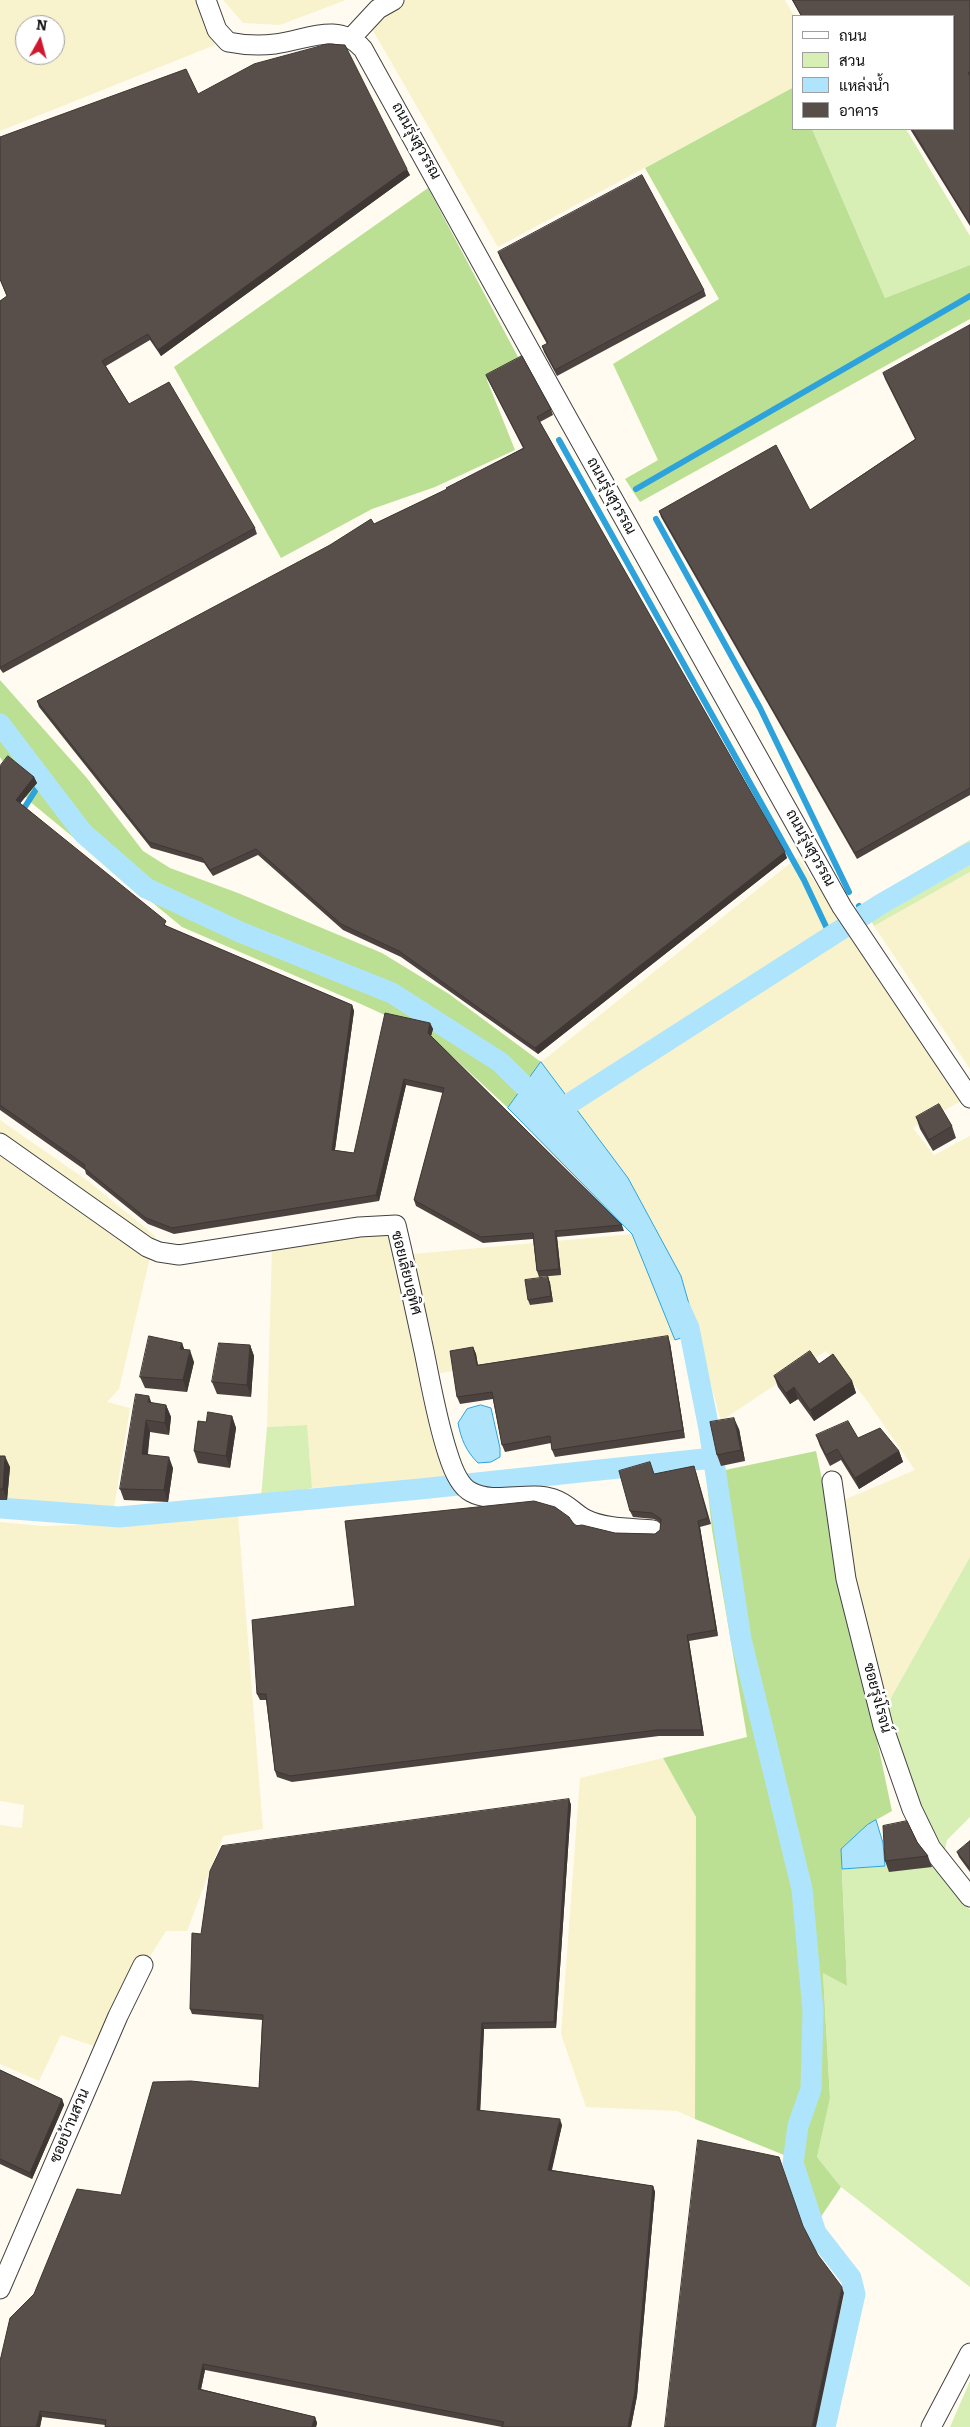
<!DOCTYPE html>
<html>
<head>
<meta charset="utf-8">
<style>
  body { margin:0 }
  #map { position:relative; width:970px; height:2427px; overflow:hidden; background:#fffbf0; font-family:Bitter,Sarabun,serif }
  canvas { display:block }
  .legend { position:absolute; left:792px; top:15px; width:162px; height:115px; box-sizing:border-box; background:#fff; border:1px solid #9f9f9f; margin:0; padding:6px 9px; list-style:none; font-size:15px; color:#0f0f0f }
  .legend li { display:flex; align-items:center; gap:10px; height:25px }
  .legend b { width:25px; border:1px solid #9f9f9f }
  .north { position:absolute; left:15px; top:15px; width:50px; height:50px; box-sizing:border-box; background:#fff; border:1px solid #9f9f9f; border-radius:50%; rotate:7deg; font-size:14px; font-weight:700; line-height:20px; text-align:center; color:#0f0f0f }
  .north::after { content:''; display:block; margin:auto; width:18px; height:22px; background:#cd182d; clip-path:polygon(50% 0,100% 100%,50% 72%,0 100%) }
</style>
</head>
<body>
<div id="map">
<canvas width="970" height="2427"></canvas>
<ul class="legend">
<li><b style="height:6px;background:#fff"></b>ถนน</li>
<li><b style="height:14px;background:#d7eeb5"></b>สวน</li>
<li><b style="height:14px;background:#afe5fc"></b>แหล่งน้ำ</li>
<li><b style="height:14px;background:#584e4a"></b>อาคาร</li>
</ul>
<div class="north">N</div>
</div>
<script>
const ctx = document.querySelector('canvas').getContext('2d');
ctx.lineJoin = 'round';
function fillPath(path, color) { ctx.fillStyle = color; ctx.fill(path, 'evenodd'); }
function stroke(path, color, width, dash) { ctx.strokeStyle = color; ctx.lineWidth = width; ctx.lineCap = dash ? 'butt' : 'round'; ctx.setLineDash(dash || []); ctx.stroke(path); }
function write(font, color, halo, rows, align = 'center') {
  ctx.font = font + ' Bitter,Sarabun,serif'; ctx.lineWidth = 5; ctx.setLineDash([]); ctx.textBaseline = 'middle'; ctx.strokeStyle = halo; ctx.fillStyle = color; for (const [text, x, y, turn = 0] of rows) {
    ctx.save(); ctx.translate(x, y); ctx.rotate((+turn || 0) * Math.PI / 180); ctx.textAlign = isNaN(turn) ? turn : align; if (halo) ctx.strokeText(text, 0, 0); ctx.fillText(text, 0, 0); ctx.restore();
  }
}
fillPath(new Path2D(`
  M 0,0 L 198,0 L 215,45 L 0,131 ZM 25,25 L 55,25 L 55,55 L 25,55 Z
  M 223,0 L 346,0 L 280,25 L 243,23 Z
  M 405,0 L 785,0 L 794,16 L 794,87 L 498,247 L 372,29 Z
  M 798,857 L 961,1101 L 913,1128 L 934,1155 L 970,1136 L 970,1557 L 874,1728 L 827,1507 L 915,1470 L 865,1398 L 826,1351 L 721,1421 L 681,1276 L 628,1178 L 541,1062 Z
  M 970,872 L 970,1069 L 874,926 Z
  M 0,1120 L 88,1181 L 155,1236 L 119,1389 L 107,1402 L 130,1408 L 114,1508 L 0,1505 Z
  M 379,1232 L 393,1239 L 449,1477 L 312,1488 L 307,1425 L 267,1427 L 272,1247 Z
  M 632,1234 L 675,1340 L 440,1373 L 413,1254 Z
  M 238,1515 L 263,1829 L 223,1836 L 187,1931 L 166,1931 L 94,2046 L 61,2035 L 39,2081 L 0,2064 L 0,1825 L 22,1828 L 24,1805 L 0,1801 L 0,1522 L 42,1526 L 165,1523 Z
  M 663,1758 L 696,1817 L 695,2119 L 677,2111 L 586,2107 L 561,2034 L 580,1778 Z`), '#f8f2cd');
fillPath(new Path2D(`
  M 812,129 L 906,129 L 970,236 L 970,265 L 885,298 Z
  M 970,840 L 970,872 L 874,926 L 862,904 Z
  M 307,1425 L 312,1488 L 261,1498 L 267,1427 Z
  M 970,1557 L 970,1817 L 947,1840 L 945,1850 L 874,1728 Z
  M 934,1863 L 970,1910 L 970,2287 L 841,2187 L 817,2157 L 830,2097 L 823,1973 L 847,1986 L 842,1869 Z
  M 970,2381 L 970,2427 L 950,2427 Z`), '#d7eeb5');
fillPath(new Path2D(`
  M 794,87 L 794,129 L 812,129 L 885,298 L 970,265 L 970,319 L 640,502 L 625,479 L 658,460 L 613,364 L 719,299 L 645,168 Z
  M 428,188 L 518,357 L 487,380 L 515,450 L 435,487 L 372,509 L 281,558 L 174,367 Z
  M 0,680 L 86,777 L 143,851 L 170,868 L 238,893 L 382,953 L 449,994 L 541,1062 L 508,1108 L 453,1057 L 424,1033 L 363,1005 L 182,927 L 28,800 L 0,757 Z
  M 816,1451 L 892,1811 L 867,1825 L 841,1849 L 847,1986 L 823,1973 L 830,2098 L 817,2157 L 841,2187 L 814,2227 L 784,2155 L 695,2119 L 696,1817 L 663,1758 L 747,1737 L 712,1530 L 706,1474 Z`), '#bbe093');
const water = new Path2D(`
  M 541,1062 L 628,1178 L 681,1276 L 697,1332 L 675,1340 L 632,1234 L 508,1108 Z
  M 481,1405 L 491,1408 L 500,1448 L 500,1457 L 491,1462 L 478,1463 C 466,1451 461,1439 458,1423 L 467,1409 Z
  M 876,1820 L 883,1843 L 885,1866 L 842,1869 L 841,1849 L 867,1825 Z`);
fillPath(water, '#afe5fc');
stroke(water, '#2ea2db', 1);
stroke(new Path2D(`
  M 559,440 L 804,880 L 831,937
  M 636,489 L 970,296
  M 656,519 L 760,708 L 849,892
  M 21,813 L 42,780
  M 859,906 L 865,915`), '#2ea2db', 6);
stroke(new Path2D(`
  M 0,724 L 83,833 L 146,888 L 240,932 L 392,993 L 500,1062 L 545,1106
  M 553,1114 L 881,904 L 970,853
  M 680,1308 L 689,1328 L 709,1429 L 741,1639 L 802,1889 L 813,2011 L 811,2089 L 798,2126 L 793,2163 L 816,2233 L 851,2278 L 855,2294 L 825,2427
  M 0,1508 L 119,1517 L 420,1489 L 713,1458`), '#afe5fc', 21);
const street = new Path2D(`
  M 206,0 L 217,30 L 228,42 C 243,45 259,46 275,44 C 307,40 338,21 363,49 L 567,417 L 842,907 L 970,1098
  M 352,37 L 378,9 L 394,0
  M 0,1143 L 147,1247 L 159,1252 L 179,1255 L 359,1227 L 396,1225 C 406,1267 415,1309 424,1351 C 431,1385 437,1421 448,1454 C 452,1467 459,1486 471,1492 C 494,1505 529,1490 554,1499 C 567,1503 574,1513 585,1519 C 605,1529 631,1528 653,1530
  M 832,1481 L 846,1579 L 883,1726 L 912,1809 L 931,1848 L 970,1897
  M 0,2289 L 118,2016 L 143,1965
  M 931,2427 L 970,2353`);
stroke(street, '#424242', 21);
stroke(street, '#fff', 19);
fillPath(new Path2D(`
  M 792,0 L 970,0 L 970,226 L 910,129 L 954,129 L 954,16 L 801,16 Z
  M 198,94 L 410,175 L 161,356 L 150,340 L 106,366 L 129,404 L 255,528 L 257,534 L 3,673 L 0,669 L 0,301 L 7,296 L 0,280 L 0,137 Z
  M 498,252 L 704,290 L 706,296 L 557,376 L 544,352 L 542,346 L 547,344 L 500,258 Z
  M 970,325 L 970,795 L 857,859 L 661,517 L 659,511 L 810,510 L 915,439 L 885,379 L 883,373 Z
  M 486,375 L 551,409 L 553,415 L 540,422 L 787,858 L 538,1054 L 401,957 L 343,930 L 258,855 L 213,876 L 204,863 L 151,848 L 39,707 L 37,701 L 374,524 L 446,490 L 523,448 L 488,380 Z
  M 0,766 L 34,777 L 37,783 L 20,803 L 168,927 L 352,1005 L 354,1011 L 335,1150 L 354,1153 L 430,1023 L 433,1029 L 431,1036 L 622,1225 L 624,1231 L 557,1237 L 561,1275 L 539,1277 L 537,1271 L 533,1239 L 483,1243 L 416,1206 L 414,1200 L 443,1093 L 406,1085 L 379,1201 L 174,1234 L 148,1224 L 86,1174 L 85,1170 L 0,1110 Z
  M 916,1117 L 952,1126 L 956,1138 L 933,1151 L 920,1129 Z
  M 548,1277 L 550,1283 L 553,1302 L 530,1305 L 528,1300 Z
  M 182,1343 L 184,1350 L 194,1362 L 187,1392 L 145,1388 L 140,1377 Z
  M 670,1343 L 685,1438 L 555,1457 L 552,1450 L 551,1443 L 505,1452 L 502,1445 L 493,1399 L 460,1404 L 457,1397 L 473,1347 L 476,1354 L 478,1365 Z
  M 250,1345 L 254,1356 L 251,1397 L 217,1394 L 212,1382 Z
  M 819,1364 L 852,1381 L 856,1393 L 814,1421 L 798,1399 L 790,1404 L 778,1387 L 774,1376 Z
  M 152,1403 L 166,1405 L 171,1417 L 169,1435 L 150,1432 L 148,1454 L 173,1468 L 168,1502 L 124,1500 L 120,1489 Z
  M 232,1416 L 236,1428 L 230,1468 L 198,1463 L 194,1451 L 206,1422 Z
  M 739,1429 L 745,1461 L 721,1466 L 717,1455 Z
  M 816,1435 L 858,1438 L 899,1451 L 903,1462 L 859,1489 L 841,1460 L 830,1466 L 820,1446 Z
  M 0,1456 L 10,1467 L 7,1500 L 0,1500 Z
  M 696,1472 L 711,1524 L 700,1527 L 718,1636 L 689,1641 L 704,1736 L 659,1736 L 292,1782 L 277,1777 L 275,1771 L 266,1700 L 260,1700 L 257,1694 L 355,1606 L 575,1526 L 615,1533 L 655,1534 L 660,1530 L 661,1523 L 654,1519 L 633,1517 L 630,1511 L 654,1474 Z
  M 569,1799 L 571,1805 L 556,2028 L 484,2029 L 480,2110 L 562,2125 L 552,2170 L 653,2186 L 655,2192 L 637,2396 L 631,2427 L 502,2427 L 205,2370 L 201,2389 L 315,2417 L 317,2423 L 316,2427 L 105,2427 L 105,2425 L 42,2417 L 40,2427 L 34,2294 L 121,2195 L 259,2088 L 262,2020 L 192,2014 L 190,2009 L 201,1934 Z
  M 970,1841 L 970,1872 L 959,1857 L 957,1852 Z
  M 917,1842 L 928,1856 L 932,1867 L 889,1872 L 885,1861 Z
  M 0,2070 L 62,2099 L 64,2105 L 32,2179 L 0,2164 Z`), '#4c4340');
fillPath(new Path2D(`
  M 407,169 L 410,175 L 161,356 L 158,350 Z
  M 34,777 L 37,783 L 18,806 L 16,800 Z
  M 785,852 L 787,858 L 538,1054 L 535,1048 Z
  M 352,1005 L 354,1011 L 334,1156 L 332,1150 Z
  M 430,1023 L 433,1029 L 430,1039 L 428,1033 Z
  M 404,1079 L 406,1085 L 379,1201 L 376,1195 Z
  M 555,1231 L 557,1237 L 561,1275 L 559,1269 Z
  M 548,1277 L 550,1283 L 553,1302 L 551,1296 Z
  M 668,1336 L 670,1343 L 685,1438 L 683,1430 Z
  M 182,1343 L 186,1354 L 180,1349 Z
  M 250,1345 L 254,1356 L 251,1397 L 247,1385 Z
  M 473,1347 L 476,1354 L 479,1373 L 477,1365 Z
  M 190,1350 L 194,1362 L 187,1392 L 183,1380 Z
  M 852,1381 L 856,1393 L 814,1421 L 810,1410 Z
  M 794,1387 L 798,1399 L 790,1404 L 786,1393 Z
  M 149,1396 L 153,1407 L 148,1402 Z
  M 166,1405 L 171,1417 L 169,1435 L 165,1423 Z
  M 232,1416 L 236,1428 L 230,1468 L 226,1456 Z
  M 734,1418 L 739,1429 L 745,1461 L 741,1450 Z
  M 146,1420 L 150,1432 L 146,1465 L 142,1454 Z
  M 899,1451 L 903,1462 L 859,1489 L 855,1478 Z
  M 5,1456 L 10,1467 L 7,1500 L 3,1489 Z
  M 169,1457 L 173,1468 L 168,1502 L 164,1490 Z
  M 698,1521 L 700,1527 L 718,1636 L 716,1630 Z
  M 687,1635 L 689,1641 L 704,1736 L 702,1730 Z
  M 569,1799 L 571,1805 L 556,2028 L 554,2022 Z
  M 482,2023 L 484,2029 L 480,2116 L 477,2110 Z
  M 62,2099 L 64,2105 L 32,2179 L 30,2173 Z
  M 560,2119 L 562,2125 L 550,2176 L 548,2170 Z
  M 653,2186 L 655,2192 L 637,2396 L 631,2427 L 628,2427 Z
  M 842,2287 L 844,2293 L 816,2427 L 812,2427 Z
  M 203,2364 L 205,2370 L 200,2394 L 198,2389 Z
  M 40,2411 L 42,2417 L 40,2427 L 36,2427 Z
  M 315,2417 L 317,2423 L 316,2427 L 312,2427 Z`), '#3e3734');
const building = new Path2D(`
  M 793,0 L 970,0 L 970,72 L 968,73 L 970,76 L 970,224 L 912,129 L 954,129 L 954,16 L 802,16 Z
  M 328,44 L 345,45 L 407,169 L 158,350 L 148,334 L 102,361 L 129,404 L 169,382 L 255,528 L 1,667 L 0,666 L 0,301 L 7,296 L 0,279 L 0,137 L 186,69 L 198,94 L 254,64 Z
  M 642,175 L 704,290 L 555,370 L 542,346 L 548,343 L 498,252 Z
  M 970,325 L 970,788 L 855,853 L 659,511 L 776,445 L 810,510 L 916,439 L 883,373 Z
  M 522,356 L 551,409 L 537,417 L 785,852 L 535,1048 L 399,951 L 341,924 L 256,849 L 210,870 L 202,858 L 149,842 L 37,701 L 330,545 L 371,519 L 374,524 L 447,489 L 446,488 L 524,448 L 486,375 Z
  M 8,756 L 34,777 L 16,800 L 166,921 L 164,925 L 352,1005 L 332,1150 L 354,1153 L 385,1013 L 430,1023 L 428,1033 L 622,1225 L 555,1231 L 559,1269 L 537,1271 L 533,1233 L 481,1237 L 414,1200 L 444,1088 L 404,1079 L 376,1195 L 172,1228 L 146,1218 L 84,1168 L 85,1165 L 0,1105 L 0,766 Z
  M 939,1104 L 952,1126 L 929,1140 L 916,1117 Z
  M 548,1277 L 551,1296 L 528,1300 L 525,1280 Z
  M 149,1336 L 182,1343 L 180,1349 L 190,1350 L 183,1380 L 140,1377 Z
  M 668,1336 L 683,1430 L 552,1450 L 550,1436 L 502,1445 L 492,1392 L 457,1397 L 450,1351 L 473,1347 L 477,1365 Z
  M 219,1343 L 250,1345 L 247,1385 L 212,1382 Z
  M 810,1351 L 819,1364 L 833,1354 L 852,1381 L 810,1410 L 794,1387 L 786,1393 L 774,1376 Z
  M 136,1394 L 149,1396 L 148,1402 L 166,1405 L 165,1423 L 146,1420 L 142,1454 L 169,1457 L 164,1490 L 120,1489 Z
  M 208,1412 L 232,1416 L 226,1456 L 194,1451 L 198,1421 L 206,1422 Z
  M 734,1418 L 741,1450 L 717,1455 L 710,1422 Z
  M 848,1421 L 858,1438 L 880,1428 L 899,1451 L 855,1478 L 837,1449 L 826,1455 L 816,1435 Z
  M 0,1456 L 5,1456 L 3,1489 L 0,1489 Z
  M 650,1462 L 654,1474 L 694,1466 L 708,1518 L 698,1521 L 716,1630 L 687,1635 L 702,1730 L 657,1730 L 290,1776 L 275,1771 L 266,1694 L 257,1694 L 252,1620 L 355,1606 L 345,1521 L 534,1501 L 555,1507 L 569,1517 L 575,1526 L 582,1525 L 615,1533 L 655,1534 L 660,1530 L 661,1519 L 652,1513 L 630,1511 L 619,1471 Z
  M 569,1799 L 554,2022 L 482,2023 L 477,2110 L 560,2119 L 548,2170 L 653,2186 L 635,2391 L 628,2427 L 502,2427 L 504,2422 L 203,2364 L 198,2389 L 315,2417 L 312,2427 L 105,2427 L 106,2420 L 40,2411 L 36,2427 L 0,2427 L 0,2361 L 10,2318 L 34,2294 L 77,2189 L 121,2195 L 153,2082 L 191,2081 L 259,2088 L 263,2015 L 190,2009 L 192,1933 L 201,1934 L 210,1871 L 222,1846 Z
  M 907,1821 L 917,1842 L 928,1856 L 885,1861 L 883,1826 Z
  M 970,1841 L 970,1869 L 957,1852 Z
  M 0,2070 L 62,2099 L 30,2173 L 0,2159 Z
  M 698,2140 L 779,2157 L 803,2226 L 818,2255 L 842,2287 L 812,2427 L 665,2427 Z`);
fillPath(building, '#584e4a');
stroke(building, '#3e3734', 1);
write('15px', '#0f0f0f', '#fff', [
  ["ถนนรุ่งสุวรรณ",416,141,61],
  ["ถนนรุ่งสุวรรณ",611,496,61],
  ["ถนนรุ่งสุวรรณ",810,848,61],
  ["ซอยเลียบอุทิศ",406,1273,76],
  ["ซอยรุ่งโรจน์",877,1698,75],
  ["ซอยบ้านสวน",70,2126,-67]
]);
</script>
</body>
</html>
